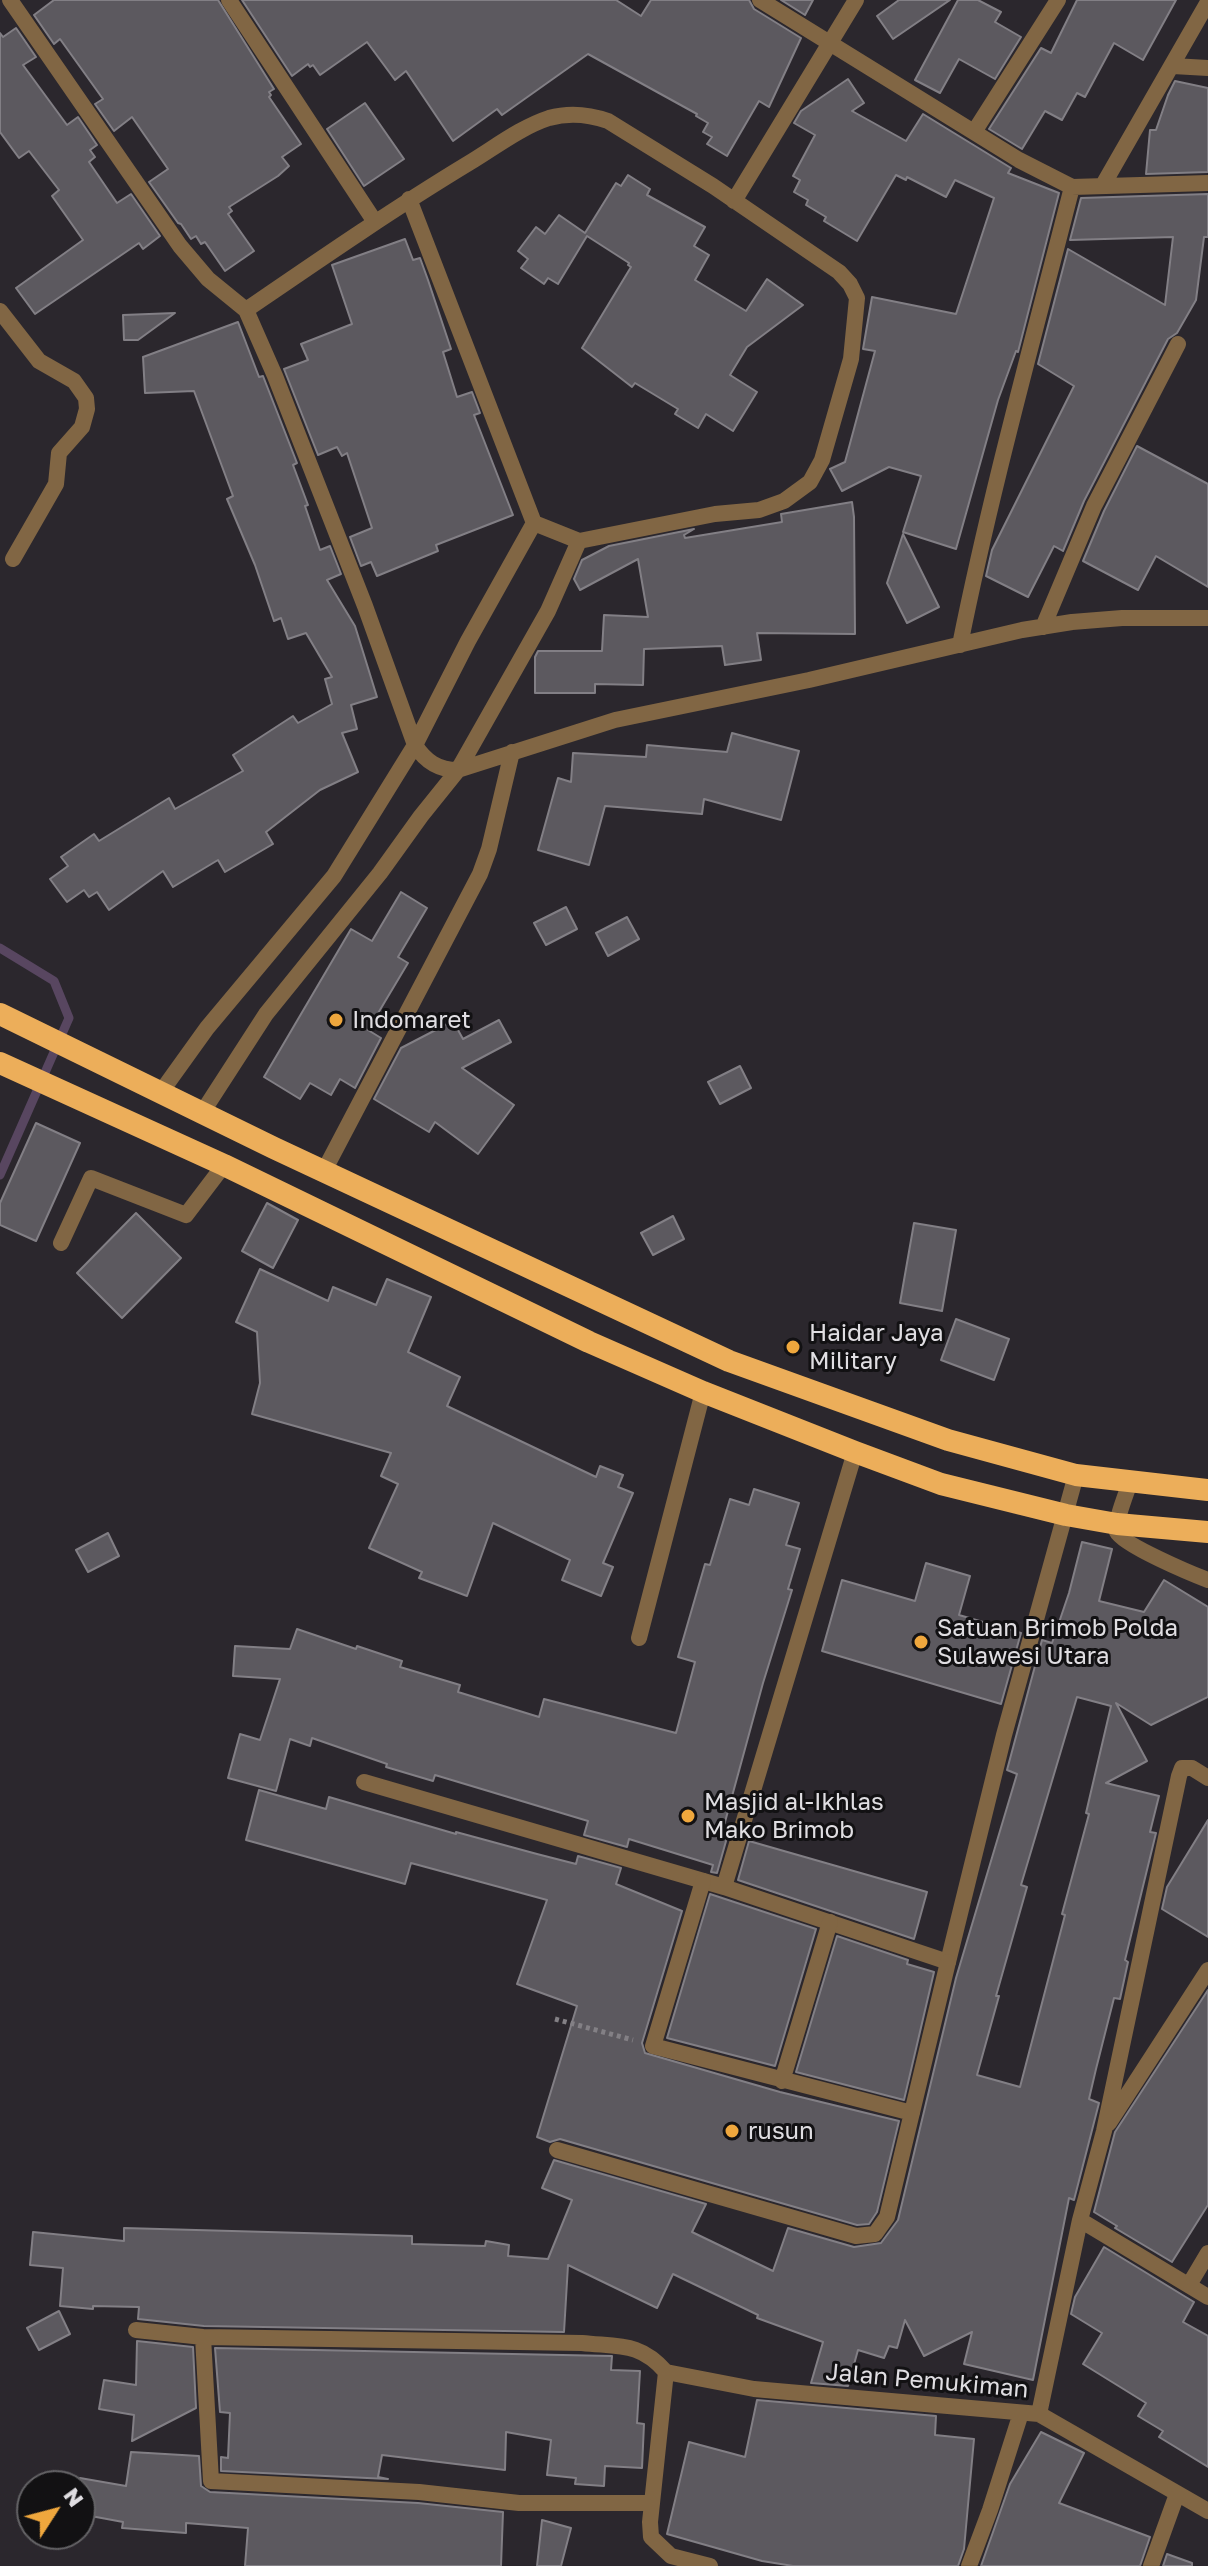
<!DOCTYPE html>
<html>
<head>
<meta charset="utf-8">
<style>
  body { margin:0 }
  #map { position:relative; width:1208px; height:2566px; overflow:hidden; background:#2b272d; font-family:"Golos Text",sans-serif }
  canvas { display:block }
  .north { position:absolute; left:16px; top:2470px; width:80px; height:80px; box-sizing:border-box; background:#121113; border:2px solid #646366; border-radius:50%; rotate:54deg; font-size:22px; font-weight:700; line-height:32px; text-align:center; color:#e0dee2 }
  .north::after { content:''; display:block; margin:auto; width:28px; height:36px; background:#efa73d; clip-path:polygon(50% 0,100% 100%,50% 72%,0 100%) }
</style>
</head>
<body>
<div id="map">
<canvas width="1208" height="2566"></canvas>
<div class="north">N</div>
</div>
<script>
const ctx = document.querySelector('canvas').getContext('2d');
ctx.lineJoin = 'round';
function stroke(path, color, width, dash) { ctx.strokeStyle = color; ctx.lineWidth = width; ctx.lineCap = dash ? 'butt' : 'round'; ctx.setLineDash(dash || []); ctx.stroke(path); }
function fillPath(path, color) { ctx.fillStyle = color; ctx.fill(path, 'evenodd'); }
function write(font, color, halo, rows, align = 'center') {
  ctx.font = font + ' "Golos Text",sans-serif'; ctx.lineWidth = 6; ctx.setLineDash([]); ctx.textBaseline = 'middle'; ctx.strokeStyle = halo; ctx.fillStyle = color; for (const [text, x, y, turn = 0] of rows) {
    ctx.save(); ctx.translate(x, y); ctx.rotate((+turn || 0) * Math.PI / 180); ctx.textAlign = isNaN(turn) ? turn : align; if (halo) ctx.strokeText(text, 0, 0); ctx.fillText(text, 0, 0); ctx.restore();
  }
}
stroke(new Path2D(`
  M 0,948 L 54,981 L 69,1018 L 0,1175`), '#584660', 9);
const building = new Path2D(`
  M 54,0 L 218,0 L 274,89 L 269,92 L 271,95 L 269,97 L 301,144 L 282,157 L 289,166 L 278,176 L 229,207 L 232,211 L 228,214 L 254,251 L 225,271 L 205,242 L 201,244 L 196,236 L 191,239 L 181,224 L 178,223 L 149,182 L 168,169 L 132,117 L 114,131 L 95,104 L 103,99 L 60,39 L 54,44 L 34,15 Z
  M 242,0 L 616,0 L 641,16 L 651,0 L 749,0 L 754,9 L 801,38 L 769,107 L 759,101 L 727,156 L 707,144 L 712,137 L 703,132 L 708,123 L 696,116 L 697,114 L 588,54 L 502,115 L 497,109 L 453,141 L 406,71 L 395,80 L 367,42 L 320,75 L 313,65 L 310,67 L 308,64 L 292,76 Z
  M 781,0 L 813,0 L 805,15 Z
  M 899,0 L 950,0 L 893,39 L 877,16 Z
  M 958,0 L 978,0 L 1001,12 L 995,22 L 1021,37 L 995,79 L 959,59 L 940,93 L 915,80 Z
  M 1077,0 L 1176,0 L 1143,60 L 1114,43 L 1085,97 L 1077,93 L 1062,120 L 1045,111 L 1022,149 L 989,129 L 1041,48 L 1051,53 Z
  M 16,28 L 36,57 L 23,65 L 67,125 L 78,117 L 97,145 L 90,150 L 95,157 L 89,162 L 117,203 L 131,194 L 160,236 L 143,249 L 139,243 L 35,314 L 16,288 L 83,240 L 52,196 L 59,190 L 29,151 L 19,158 L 0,132 L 0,33 L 3,37 Z
  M 848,79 L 864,103 L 852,111 L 906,141 L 923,114 L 1011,168 L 1008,173 L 1059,193 L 1018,352 L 1016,351 L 998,400 L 956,549 L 903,532 L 921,476 L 889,467 L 842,491 L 830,469 L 845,462 L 875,351 L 863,349 L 872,297 L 956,314 L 994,198 L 955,180 L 946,197 L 907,177 L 906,180 L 896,175 L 857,241 L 824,221 L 826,217 L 806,205 L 808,200 L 794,192 L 800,180 L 793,176 L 815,135 L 794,123 L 801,111 Z
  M 1175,81 L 1208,88 L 1208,172 L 1146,174 L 1150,130 L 1156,130 L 1168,95 Z
  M 365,103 L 404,159 L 364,186 L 327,129 Z
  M 628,175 L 650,189 L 647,195 L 705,227 L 694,246 L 709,255 L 695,280 L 746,311 L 767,279 L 803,305 L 747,347 L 730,375 L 757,392 L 733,431 L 706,414 L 698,428 L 675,414 L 678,409 L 635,383 L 632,387 L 582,348 L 631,267 L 628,265 L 629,263 L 587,236 L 558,284 L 548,278 L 544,284 L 521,268 L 528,259 L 518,251 L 536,227 L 545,234 L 559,215 L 585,233 L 616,183 L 621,186 Z
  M 1208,194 L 1208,237 L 1204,237 L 1196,300 L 1177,333 L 1168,339 L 1084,501 L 1063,551 L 1054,546 L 1028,597 L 986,576 L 992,550 L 1074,386 L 1038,364 L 1068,249 L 1165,305 L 1173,237 L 1070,240 L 1081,198 Z
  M 405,239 L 413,260 L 420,258 L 428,280 L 451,349 L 443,352 L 457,397 L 472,392 L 480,413 L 474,415 L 513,515 L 436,545 L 438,551 L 377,576 L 371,562 L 361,566 L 350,537 L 372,528 L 347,453 L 342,456 L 337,447 L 318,455 L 284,369 L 308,360 L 301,344 L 352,324 L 332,265 Z
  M 175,313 L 138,340 L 124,340 L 123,315 Z
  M 238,322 L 259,377 L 263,376 L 297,463 L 293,465 L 308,505 L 305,506 L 320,550 L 330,546 L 341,574 L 327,580 L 355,626 L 377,697 L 351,705 L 357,729 L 342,733 L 358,772 L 320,790 L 266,832 L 273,844 L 225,872 L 218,860 L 173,887 L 163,871 L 109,910 L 97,892 L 89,897 L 84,890 L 67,902 L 50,879 L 68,866 L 61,857 L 94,834 L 99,841 L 169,798 L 175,809 L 243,771 L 233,755 L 293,716 L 298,723 L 332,704 L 325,679 L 332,677 L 306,633 L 288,639 L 281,618 L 274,621 L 255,565 L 227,499 L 233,496 L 194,391 L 145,393 L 143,357 Z
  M 1137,446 L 1208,484 L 1208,587 L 1156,556 L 1138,590 L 1083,561 L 1104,511 Z
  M 852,502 L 854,517 L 855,634 L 757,633 L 761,660 L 725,665 L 722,646 L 644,649 L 643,685 L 595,684 L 595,693 L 535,693 L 535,657 L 538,651 L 602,651 L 604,615 L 648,617 L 638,559 L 580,590 L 574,579 L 582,560 L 609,546 L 694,529 L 684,535 L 685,538 L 782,522 L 781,514 Z
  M 903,534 L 939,607 L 907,623 L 887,583 Z
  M 732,733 L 799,751 L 781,820 L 704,799 L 702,814 L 605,806 L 589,865 L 538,850 L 558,778 L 571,782 L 573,753 L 646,757 L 647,745 L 727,752 Z
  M 401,892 L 427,908 L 398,957 L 408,963 L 368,1030 L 381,1038 L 355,1088 L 340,1079 L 331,1095 L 310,1083 L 300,1099 L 264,1077 L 351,929 L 372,941 Z
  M 566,907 L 577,929 L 546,945 L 534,923 Z
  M 627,917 L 639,939 L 608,956 L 596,933 Z
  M 499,1020 L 511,1042 L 462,1068 L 514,1105 L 478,1154 L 435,1122 L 429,1132 L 374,1099 L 401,1048 L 453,1021 L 463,1039 Z
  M 740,1066 L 751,1088 L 720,1104 L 708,1082 Z
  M 36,1123 L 80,1143 L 36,1241 L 0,1225 L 0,1203 Z
  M 267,1203 L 298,1220 L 273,1268 L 242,1251 Z
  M 136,1213 L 181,1258 L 122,1318 L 77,1273 Z
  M 673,1216 L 684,1239 L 653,1255 L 641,1233 Z
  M 914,1223 L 956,1230 L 942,1311 L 900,1303 Z
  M 260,1269 L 328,1301 L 333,1287 L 376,1305 L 387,1279 L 431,1297 L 408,1352 L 460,1377 L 447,1406 L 596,1477 L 600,1466 L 623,1475 L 618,1487 L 633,1493 L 603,1563 L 613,1567 L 601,1596 L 562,1580 L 570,1560 L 493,1523 L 467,1596 L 419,1578 L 422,1572 L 369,1548 L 398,1484 L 381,1476 L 391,1453 L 252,1414 L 260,1383 L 257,1332 L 236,1322 Z
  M 956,1319 L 1009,1339 L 994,1380 L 941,1360 Z
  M 754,1489 L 799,1503 L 786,1545 L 800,1549 L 788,1589 L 792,1590 L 763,1683 L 722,1833 L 728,1834 L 717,1873 L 711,1872 L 713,1865 L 629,1839 L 627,1847 L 584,1835 L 588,1821 L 435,1775 L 433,1781 L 386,1767 L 387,1764 L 312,1738 L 310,1746 L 290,1739 L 276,1791 L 228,1778 L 240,1734 L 260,1740 L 280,1679 L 233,1676 L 235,1646 L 290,1649 L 297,1629 L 356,1649 L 357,1646 L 402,1661 L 400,1667 L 460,1685 L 458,1692 L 539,1717 L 544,1699 L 676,1733 L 695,1662 L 678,1657 L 705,1564 L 710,1565 L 730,1499 L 749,1505 Z
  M 108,1533 L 119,1556 L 88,1572 L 76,1550 Z
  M 1082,1542 L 1112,1549 L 1099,1601 L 1144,1612 L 1164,1580 L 1208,1607 L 1208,1697 L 1151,1725 L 1116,1703 L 1147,1761 L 1106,1783 L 1159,1796 L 1150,1832 L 1156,1833 L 1125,1960 L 1128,1962 L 1120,1999 L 1114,1998 L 1096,2069 L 1089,2099 L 1099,2103 L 1074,2200 L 1069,2198 L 1033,2380 L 964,2364 L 972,2332 L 924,2356 L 905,2320 L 897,2348 L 889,2346 L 884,2358 L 858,2350 L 848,2386 L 811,2383 L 823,2342 L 757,2318 L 758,2315 L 673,2274 L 657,2308 L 568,2265 L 564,2332 L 204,2326 L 138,2319 L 139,2307 L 93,2306 L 93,2309 L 60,2306 L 63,2268 L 30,2265 L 33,2232 L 124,2241 L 124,2228 L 412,2236 L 412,2244 L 485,2246 L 486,2241 L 509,2245 L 508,2256 L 548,2259 L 572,2200 L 542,2188 L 554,2160 L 706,2204 L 692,2232 L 773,2271 L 788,2228 L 854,2247 L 881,2243 L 898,2220 L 956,1978 L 1017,1774 L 1007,1770 L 1042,1640 L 1052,1643 L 1069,1593 ZM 1077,1697 L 1111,1706 L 1086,1813 L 1089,1814 L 1062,1914 L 1065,1915 L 1020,2087 L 977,2075 L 999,1996 L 996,1996 L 1027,1887 L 1021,1885 Z
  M 926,1563 L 970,1576 L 959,1615 L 1021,1633 L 1001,1704 L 822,1651 L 842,1580 L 915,1601 Z
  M 259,1790 L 326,1809 L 329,1797 L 456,1834 L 456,1832 L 537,1854 L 576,1864 L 578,1856 L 621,1868 L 616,1884 L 682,1911 L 642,2043 L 645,2053 L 780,2092 L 899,2121 L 877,2212 L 869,2224 L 857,2225 L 560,2139 L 550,2142 L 537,2137 L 577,2006 L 517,1984 L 547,1900 L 411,1863 L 405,1884 L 246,1840 Z
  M 1208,1820 L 1208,1937 L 1162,1909 L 1167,1887 Z
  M 749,1841 L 927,1892 L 914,1939 L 738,1880 Z
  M 710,1894 L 816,1929 L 775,2066 L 667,2038 Z
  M 837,1936 L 908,1960 L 907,1964 L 934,1972 L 904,2100 L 796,2072 Z
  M 1208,1990 L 1208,2205 L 1172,2262 L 1115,2228 L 1117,2226 L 1094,2212 L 1115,2132 Z
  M 1104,2247 L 1194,2302 L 1183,2322 L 1208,2336 L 1208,2467 L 1159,2437 L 1163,2431 L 1138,2416 L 1146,2403 L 1083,2364 L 1102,2333 L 1071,2314 L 1075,2297 Z
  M 59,2311 L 70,2334 L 39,2350 L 27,2328 Z
  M 137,2341 L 193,2347 L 196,2408 L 132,2441 L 134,2415 L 99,2409 L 104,2380 L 136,2385 Z
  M 215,2348 L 612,2356 L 611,2370 L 640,2371 L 637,2423 L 644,2424 L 642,2468 L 605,2466 L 604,2486 L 575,2484 L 576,2478 L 547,2475 L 551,2440 L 506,2432 L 505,2470 L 382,2455 L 378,2477 L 388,2479 L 221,2471 L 221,2457 L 228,2458 L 230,2413 L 220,2412 Z
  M 757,2400 L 936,2416 L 935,2435 L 974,2439 L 964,2549 L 958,2566 L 793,2566 L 762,2561 L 667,2534 L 689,2442 L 745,2457 Z
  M 1041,2432 L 1084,2453 L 1059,2503 L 1150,2537 L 1140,2566 L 981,2566 L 1010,2484 Z
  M 131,2452 L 199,2456 L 201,2486 L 210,2492 L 418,2503 L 503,2512 L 501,2566 L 245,2566 L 248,2528 L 186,2523 L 186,2533 L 122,2528 L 123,2522 L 80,2514 L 80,2478 L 126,2486 Z
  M 542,2520 L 571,2528 L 561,2566 L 537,2566 Z
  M 1167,2554 L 1192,2563 L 1192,2566 L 1163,2566 Z`);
fillPath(building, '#5c595f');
stroke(building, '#827f85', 2);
stroke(new Path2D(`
  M 555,2019 L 633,2040`), '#838085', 5, [4, 4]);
stroke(new Path2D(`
  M 364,1782 L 724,1887 L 948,1962 L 1004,1735 L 1076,1475
  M 724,1887 L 855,1452`), '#816644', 16);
stroke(new Path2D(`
  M 10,0 L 180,246 L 208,279 L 246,310 L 275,376 L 365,606 L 415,745 C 425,761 438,770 458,770 L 615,720 L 809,680 L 1022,630 L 1072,622 L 1122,618 L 1208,618
  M 229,0 L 375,222
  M 760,0 L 1019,160 L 1072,187 L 1208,183
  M 1173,66 L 1208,68
  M 974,132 L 1058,0
  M 1103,185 L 1208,2
  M 734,201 L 856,0
  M 246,310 C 319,260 393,209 469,163 C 494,148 521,127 549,118 C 570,112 588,114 608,121 L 713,186 L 839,272 L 850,284 L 857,298 L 851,359 L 822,460 L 810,482 L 784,501 L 759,510 L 715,514 L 579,541 L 534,523 L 409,199
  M 0,311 L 39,361 L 74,381 L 86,398 L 87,409 L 82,427 L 59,453 L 56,484 L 13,559
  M 1043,627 L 1094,506 L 1178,344
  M 960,645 C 991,491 1033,340 1072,187
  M 161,1092 L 207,1028 L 334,876 L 415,745 L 468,641 L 534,523
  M 202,1113 L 266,1014 L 380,873 L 421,816 L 458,770 L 548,611 L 579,541
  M 324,1171 L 480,874 L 489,849 L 512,752
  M 61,1243 L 91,1178 L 186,1215 L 224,1165
  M 639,1638 L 703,1392
  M 703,1881 L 653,2046 L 912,2113
  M 782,2081 L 830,1922
  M 1109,2123 L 1208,1970
  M 557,2150 L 856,2236 L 875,2234 L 887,2217 L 948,1962
  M 1080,2220 L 1208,2297
  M 1189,2285 L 1208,2253
  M 136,2330 L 203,2337 L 582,2343 C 619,2347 640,2342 666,2372 L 650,2522 L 651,2537 L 671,2556 L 710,2566
  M 203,2337 L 211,2481 L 419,2492 L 519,2503 L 652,2503
  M 666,2372 L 754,2389 L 1039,2414 L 1208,2511
  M 1039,2414 L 1080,2220 L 1104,2131 L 1179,1776 L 1182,1768 L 1192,1768 L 1208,1778
  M 969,2566 L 990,2510 L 1021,2413
  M 1151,2566 L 1177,2494`), '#816644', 16);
stroke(new Path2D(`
  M 1130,1482 C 1127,1492 1114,1523 1117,1532 C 1123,1545 1192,1574 1208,1580`), '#816644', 16);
stroke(new Path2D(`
  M 0,1014 L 274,1148 L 729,1361 L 948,1440 L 1076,1475 L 1208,1490
  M 0,1063 L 224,1165 L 589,1342 L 703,1392 L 855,1452 L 941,1484 L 1066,1515 L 1117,1524 L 1208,1532`), '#ecae5a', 22);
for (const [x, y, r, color] of [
  [336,1020,8,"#efa73d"],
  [793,1347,8,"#efa73d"],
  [921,1642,8,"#efa73d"],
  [688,1816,8,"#efa73d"],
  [732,2131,8,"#efa73d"]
]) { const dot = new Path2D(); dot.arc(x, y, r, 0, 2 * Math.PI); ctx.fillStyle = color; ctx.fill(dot); stroke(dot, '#121113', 3); }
write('24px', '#e0dee2', '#121113', [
  ["Indomaret",352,1020],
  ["Haidar Jaya",809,1333],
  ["Military",809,1361],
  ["Satuan Brimob Polda",937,1628],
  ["Sulawesi Utara",937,1656],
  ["Masjid al-Ikhlas",704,1802],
  ["Mako Brimob",704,1830],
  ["rusun",748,2131]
], 'left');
write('24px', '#e0dee2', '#121113', [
  ["Jalan Pemukiman",927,2381,5]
]);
</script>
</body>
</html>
